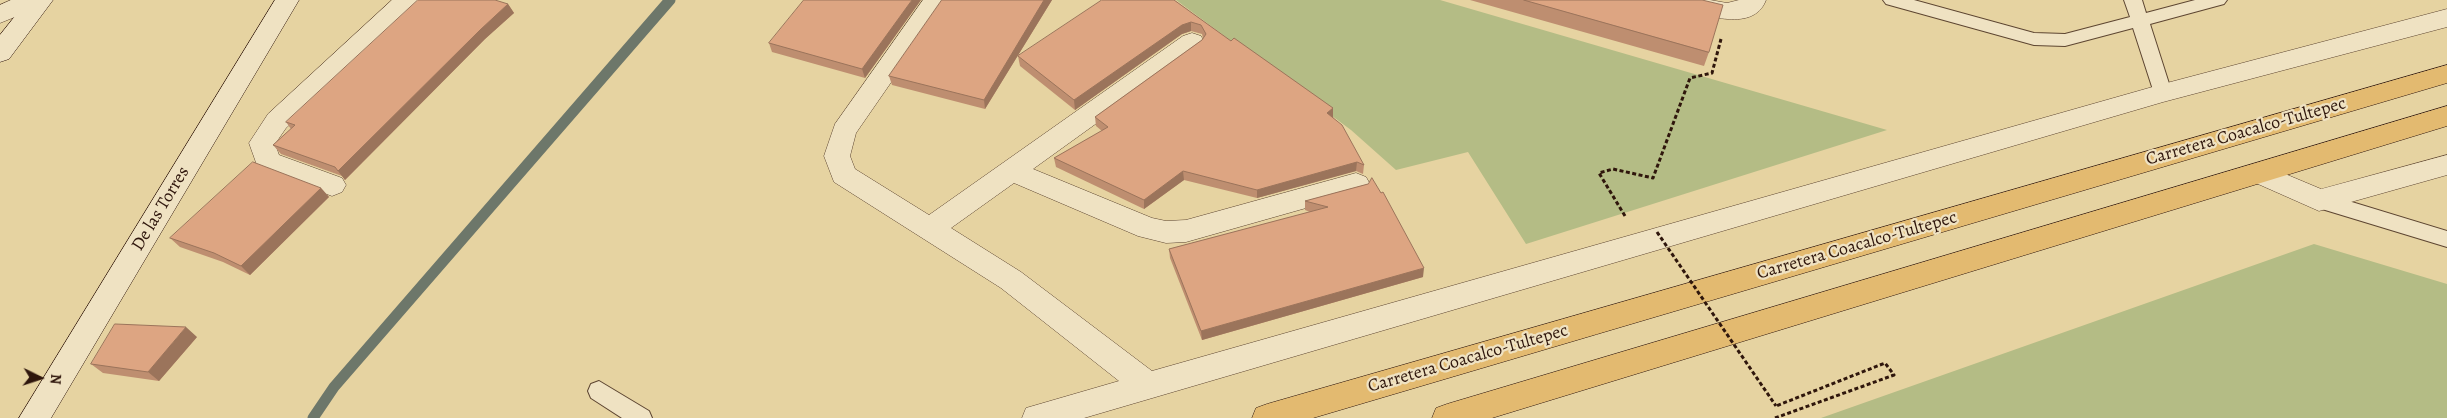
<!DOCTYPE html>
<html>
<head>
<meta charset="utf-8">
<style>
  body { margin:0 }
  #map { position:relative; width:2447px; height:418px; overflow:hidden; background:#e6d3a1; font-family:Alegreya,serif }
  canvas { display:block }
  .north { position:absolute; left:15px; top:353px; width:50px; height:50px; -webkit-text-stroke:4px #efe2c2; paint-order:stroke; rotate:94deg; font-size:14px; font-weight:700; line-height:20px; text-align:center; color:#2f160c }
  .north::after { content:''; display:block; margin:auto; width:18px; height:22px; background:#2f160c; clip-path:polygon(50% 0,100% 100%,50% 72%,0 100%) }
</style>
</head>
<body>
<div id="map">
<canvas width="2447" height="418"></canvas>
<div class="north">N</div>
</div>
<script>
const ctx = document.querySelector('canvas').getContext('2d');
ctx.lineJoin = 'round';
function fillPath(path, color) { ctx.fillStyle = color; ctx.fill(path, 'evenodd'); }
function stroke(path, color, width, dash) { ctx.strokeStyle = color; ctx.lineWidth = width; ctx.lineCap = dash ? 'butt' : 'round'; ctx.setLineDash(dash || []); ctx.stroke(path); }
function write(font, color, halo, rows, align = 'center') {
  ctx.font = font + ' Alegreya,serif'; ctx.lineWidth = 4.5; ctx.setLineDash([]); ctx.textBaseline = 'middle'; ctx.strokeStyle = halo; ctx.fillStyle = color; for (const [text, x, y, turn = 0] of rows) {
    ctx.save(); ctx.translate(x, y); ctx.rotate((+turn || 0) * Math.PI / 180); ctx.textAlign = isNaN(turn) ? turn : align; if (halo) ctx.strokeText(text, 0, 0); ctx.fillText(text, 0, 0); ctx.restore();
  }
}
fillPath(new Path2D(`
  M 1176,0 L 1440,0 L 1887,130 L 1526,244 L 1468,152 L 1396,170 L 1351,130 Z
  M 2314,244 L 2447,284 L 2447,418 L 1821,418 Z`), '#b4bc85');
stroke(new Path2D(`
  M 313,418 L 334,387 L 670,0`), '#6d776a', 11);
const service = new Path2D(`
  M 1883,0 L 1914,0 L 2034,33 L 2065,34 L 2130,17 L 2124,0 L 2142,0 L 2146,13 L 2195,0 L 2227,0 L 2224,4 L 2150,24 L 2172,93 L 2170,98 L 2163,100 L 2156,98 L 2154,93 L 2133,28 L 2065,46 L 2034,45 L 1886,4 Z
  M 2319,192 L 2447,231 L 2447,247 L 2312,206 L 2309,200 L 2312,194 Z
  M 599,381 L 649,411 L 652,418 L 622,418 L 591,398 L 588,391 L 591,384 Z`);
const minor = new Path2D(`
  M 11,0 L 45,0 L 42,6 L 0,23 L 0,5 Z
  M 392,0 L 419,0 L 416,6 L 286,128 L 275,144 L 279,155 L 342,178 L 346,185 L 342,192 L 332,196 L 258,168 L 249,143 L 268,114 Z
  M 923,0 L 948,0 L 856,133 L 850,156 L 855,169 L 929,215 L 1183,36 L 1192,33 L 1201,36 L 1204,42 L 1201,48 L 1033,169 L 1152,218 L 1166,221 L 1186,220 L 1356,173 L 1366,177 L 1370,184 L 1366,191 L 1186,242 L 1166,243 L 1138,236 L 1014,183 L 951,228 L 1021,272 L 1152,371 L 2163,84 L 2447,9 L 2447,27 L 2163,102 L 1084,418 L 1022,418 L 1026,408 L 1119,381 L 1001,288 L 834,182 L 824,156 L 835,124 Z
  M 1671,0 L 1710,0 L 1727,3 L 1739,0 L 1766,0 C 1753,35 1699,13 1674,6 Z
  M 2447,155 L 2447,175 L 2319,211 L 2249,180 L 2246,173 L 2249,166 L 2259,163 L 2321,189 Z`);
const secondary = new Path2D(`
  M 28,0 L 53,0 L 9,59 L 0,62 L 0,35 Z
  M 275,0 L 299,0 L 51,418 L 19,418 Z`);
const primary = new Path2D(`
  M 2447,65 L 2447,83 L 1313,418 L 1252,418 L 1256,408 L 1267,404 Z
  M 2447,106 L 2447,126 L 1492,418 L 1432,418 L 1436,408 L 1447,404 Z`);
stroke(service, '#5d4531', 2);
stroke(minor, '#5d4531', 1);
stroke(secondary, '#2f160c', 1);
stroke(primary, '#2f160c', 1);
stroke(new Path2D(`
  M 1625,216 L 1599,173 L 1613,169 L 1653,178 L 1690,78 L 1712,73 L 1721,39
  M 1775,418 L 1894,375 L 1885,363 L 1776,406`), '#2f160c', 3, [4, 2.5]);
fillPath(service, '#efe2c2');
fillPath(minor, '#efe2c2');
fillPath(secondary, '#efe2c2');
fillPath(primary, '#e3ba70');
stroke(new Path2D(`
  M 1657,232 L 1776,406`), '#2f160c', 3, [4, 2.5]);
fillPath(new Path2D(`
  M 921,0 L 865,78 L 772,52 L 769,43 Z
  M 942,0 L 1052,0 L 985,109 L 892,85 L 889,76 Z
  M 1174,0 L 1231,41 L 1333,108 L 1333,117 L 1364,165 L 1363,174 L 1356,171 L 1257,198 L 1184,180 L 1144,209 L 1056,167 L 1054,158 L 1102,131 L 1096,126 L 1095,117 L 1202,40 L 1203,38 L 1202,34 L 1191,31 L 1182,34 L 1075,110 L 1020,66 L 1018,56 Z
  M 1470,0 L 1702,0 L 1709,52 L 1704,66 Z
  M 508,4 L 514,13 L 485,39 L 345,180 L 342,176 L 281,154 L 273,145 L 291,129 L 286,122 Z
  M 1368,184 L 1423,277 L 1202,340 L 1170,258 L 1169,249 L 1310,212 L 1305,210 L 1305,201 Z
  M 321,188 L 329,197 L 250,275 L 223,262 L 180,247 L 170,238 Z
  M 197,337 L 159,381 L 103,373 L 91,364 Z`), '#be8e70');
fillPath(new Path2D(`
  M 912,0 L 921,0 L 865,78 L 862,69 Z
  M 1044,0 L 1052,0 L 985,109 L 984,100 Z
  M 508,4 L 514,13 L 485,39 L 345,180 L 338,171 L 480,30 Z
  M 1191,22 L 1191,31 L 1182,34 L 1075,110 L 1074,100 L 1182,25 Z
  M 1333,108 L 1333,118 L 1327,113 Z
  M 1357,162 L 1356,171 L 1257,198 L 1257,190 Z
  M 1183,171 L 1184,180 L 1144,209 L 1144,200 Z
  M 321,188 L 329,197 L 250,275 L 241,266 Z
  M 1424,268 L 1423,277 L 1202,340 L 1201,331 Z
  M 186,327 L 197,337 L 159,381 L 148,372 Z`), '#9b745b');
const building = new Path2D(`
  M 418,0 L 495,0 L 508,4 L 480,30 L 338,171 L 335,167 L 273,145 L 295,125 L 286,122 Z
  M 804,0 L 912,0 L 862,69 L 769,43 Z
  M 942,0 L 1044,0 L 984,100 L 889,76 Z
  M 1102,0 L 1174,0 L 1231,41 L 1234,38 L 1333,108 L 1327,113 L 1342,125 L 1364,165 L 1357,162 L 1257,190 L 1183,171 L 1144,200 L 1054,158 L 1108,127 L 1095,117 L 1202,40 L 1206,34 L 1201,25 L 1191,22 L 1182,25 L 1074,100 L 1018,56 Z
  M 1524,0 L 1702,0 L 1723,5 L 1709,52 Z
  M 253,162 L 321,188 L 241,266 L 214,253 L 170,238 Z
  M 1372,178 L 1381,193 L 1383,192 L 1424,268 L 1201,331 L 1169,249 L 1328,207 L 1305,201 L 1368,184 Z
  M 115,324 L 186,327 L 148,372 L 91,364 Z`);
fillPath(building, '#dda582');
stroke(building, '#9b745b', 1);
write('18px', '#2f160c', '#efe2c2', [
  ["Carretera Coacalco-Tultepec",2246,132,-16],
  ["De las Torres",161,209,-59],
  ["Carretera Coacalco-Tultepec",1857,246,-16],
  ["Carretera Coacalco-Tultepec",1468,359,-16]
]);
</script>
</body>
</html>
